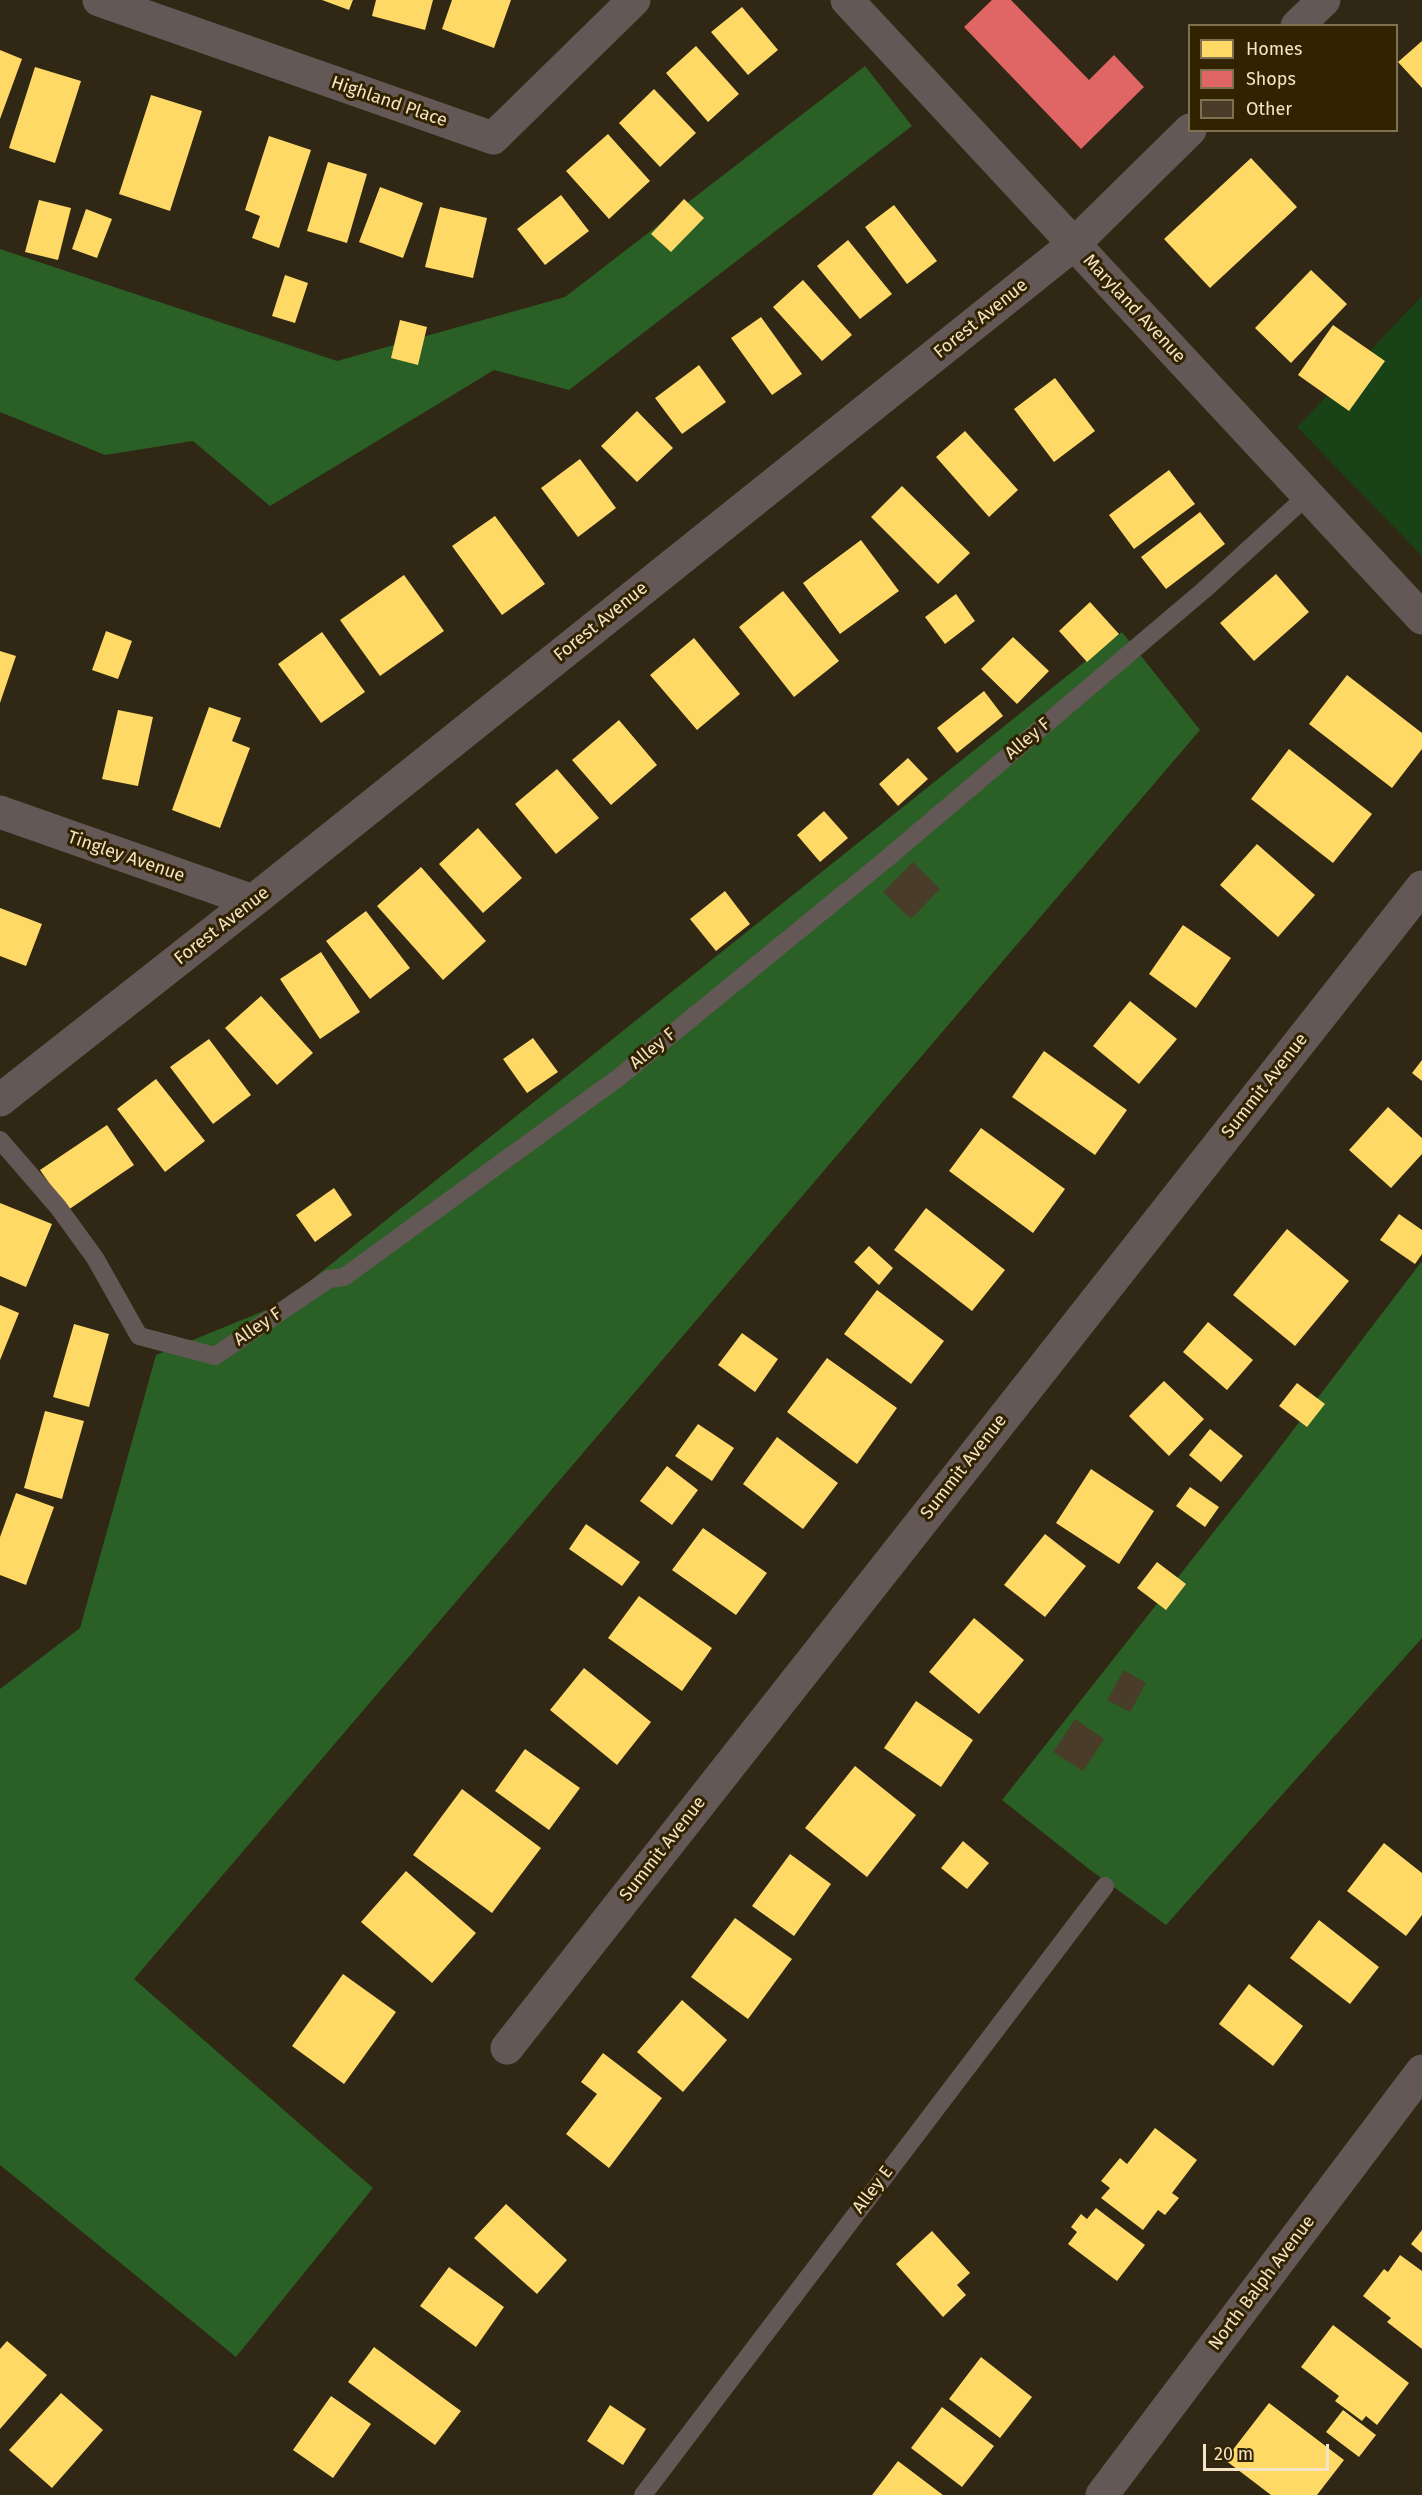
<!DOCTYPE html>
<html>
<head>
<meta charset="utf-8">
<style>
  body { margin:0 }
  #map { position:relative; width:1422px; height:2495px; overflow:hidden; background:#302714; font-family:"Fira Sans",sans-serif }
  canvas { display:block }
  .legend { position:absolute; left:1188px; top:24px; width:210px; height:108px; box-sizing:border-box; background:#312200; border:2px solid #7f704f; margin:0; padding:8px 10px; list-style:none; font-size:18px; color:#f4e4c5 }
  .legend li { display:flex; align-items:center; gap:12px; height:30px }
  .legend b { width:30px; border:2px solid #7f704f }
  .scale { position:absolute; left:1203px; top:2444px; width:126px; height:27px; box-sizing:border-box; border:3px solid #f4e4c5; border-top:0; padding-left:8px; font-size:18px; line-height:21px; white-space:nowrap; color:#f4e4c5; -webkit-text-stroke:4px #312200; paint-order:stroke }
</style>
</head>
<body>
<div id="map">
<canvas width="1422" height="2495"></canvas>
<ul class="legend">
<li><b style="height:16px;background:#ffd966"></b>Homes</li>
<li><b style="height:16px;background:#e06666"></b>Shops</li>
<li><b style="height:16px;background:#493c29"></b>Other</li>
</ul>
<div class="scale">20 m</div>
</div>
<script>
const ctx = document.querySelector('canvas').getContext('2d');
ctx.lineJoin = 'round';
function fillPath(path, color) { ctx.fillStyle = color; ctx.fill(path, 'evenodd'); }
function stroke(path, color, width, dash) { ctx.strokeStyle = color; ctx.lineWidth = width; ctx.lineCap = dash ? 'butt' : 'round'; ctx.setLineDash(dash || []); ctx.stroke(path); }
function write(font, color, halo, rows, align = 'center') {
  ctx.font = font + ' "Fira Sans",sans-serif'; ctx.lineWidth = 6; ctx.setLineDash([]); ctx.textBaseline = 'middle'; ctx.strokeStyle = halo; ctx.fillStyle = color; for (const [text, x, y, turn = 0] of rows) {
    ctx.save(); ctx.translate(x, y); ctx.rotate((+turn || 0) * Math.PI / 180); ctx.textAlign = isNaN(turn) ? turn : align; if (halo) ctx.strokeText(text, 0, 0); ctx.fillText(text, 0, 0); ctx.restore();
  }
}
fillPath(new Path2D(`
  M 1422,296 L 1422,556 L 1297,427 Z`), '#1a4217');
fillPath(new Path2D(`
  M 865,66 L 912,126 L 569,390 L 494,370 L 270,506 L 193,441 L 105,455 L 0,412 L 0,249 L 337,361 L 565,297 Z
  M 1122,632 L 1200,730 L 134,1979 L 373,2188 L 236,2357 L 0,2165 L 0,1689 L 80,1628 L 156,1355 L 281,1304 Z
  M 1422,1261 L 1422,1638 L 1166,1925 L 1089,1869 L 1002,1800 L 1265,1467 Z`), '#2a5f26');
fillPath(new Path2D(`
  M 322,0 L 353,0 L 349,10 Z
  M 376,0 L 433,0 L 425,30 L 372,16 Z
  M 452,0 L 511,0 L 494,48 L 442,29 Z
  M 742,7 L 778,50 L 748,75 L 711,32 Z
  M 1422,41 L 1422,88 L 1398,62 Z
  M 696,46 L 739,94 L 708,122 L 666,73 Z
  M 0,50 L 22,59 L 0,119 Z
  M 35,67 L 81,81 L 55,163 L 9,148 Z
  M 654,89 L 696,133 L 660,167 L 619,123 Z
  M 151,95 L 202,111 L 170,211 L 119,194 Z
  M 608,134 L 650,181 L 609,219 L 566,171 Z
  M 269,136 L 311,150 L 279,248 L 252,238 L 260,216 L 245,210 Z
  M 1251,158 L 1297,207 L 1210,288 L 1164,239 Z
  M 328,162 L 367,174 L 347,243 L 307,231 Z
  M 380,187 L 423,203 L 403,258 L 359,242 Z
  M 561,195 L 589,231 L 545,265 L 517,229 Z
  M 684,199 L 704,218 L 671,252 L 651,234 Z
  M 39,200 L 71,208 L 58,260 L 25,252 Z
  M 894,205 L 937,261 L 907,284 L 865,227 Z
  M 440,207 L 487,218 L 473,278 L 425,267 Z
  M 86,209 L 112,219 L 97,258 L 72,249 Z
  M 848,240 L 892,294 L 860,319 L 817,266 Z
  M 1311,270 L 1347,304 L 1291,363 L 1255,328 Z
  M 285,275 L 308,283 L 295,323 L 272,316 Z
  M 803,280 L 852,335 L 822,361 L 773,307 Z
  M 761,317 L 802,374 L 772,395 L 731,338 Z
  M 400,320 L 427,327 L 418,365 L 391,358 Z
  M 1333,325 L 1385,361 L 1349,411 L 1298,375 Z
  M 699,365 L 726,402 L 682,434 L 655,398 Z
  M 1055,378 L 1095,431 L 1054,462 L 1014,409 Z
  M 637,411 L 673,448 L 637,482 L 601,446 Z
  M 965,431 L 1018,490 L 989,517 L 936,457 Z
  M 580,459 L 616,508 L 578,537 L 541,488 Z
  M 1169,470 L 1195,504 L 1134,549 L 1109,515 Z
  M 902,486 L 970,553 L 938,584 L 871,517 Z
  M 1200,512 L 1225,544 L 1166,589 L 1141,557 Z
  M 495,516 L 545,584 L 502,615 L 452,546 Z
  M 861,540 L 899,591 L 840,634 L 803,583 Z
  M 1276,574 L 1309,612 L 1254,661 L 1220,623 Z
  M 404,575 L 444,631 L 380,676 L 340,620 Z
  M 783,591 L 839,661 L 794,697 L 739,627 Z
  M 956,594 L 975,621 L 945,644 L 925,617 Z
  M 1090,602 L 1119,634 L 1087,662 L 1059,631 Z
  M 106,631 L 132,641 L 118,679 L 92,670 Z
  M 322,632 L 365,692 L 321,723 L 278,664 Z
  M 1013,637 L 1049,671 L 1017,704 L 981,669 Z
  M 694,638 L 740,694 L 697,730 L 650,675 Z
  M 0,651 L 16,656 L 0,703 Z
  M 1347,675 L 1422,733 L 1422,749 L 1392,788 L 1309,724 Z
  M 984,691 L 1003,716 L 957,753 L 937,728 Z
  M 209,707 L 241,718 L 232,741 L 250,748 L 220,828 L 172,810 Z
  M 118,710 L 153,717 L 138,786 L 102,779 Z
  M 619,720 L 657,765 L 611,805 L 572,760 Z
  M 1289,749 L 1372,814 L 1333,863 L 1251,799 Z
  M 908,758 L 928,779 L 898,806 L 879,784 Z
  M 557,769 L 599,818 L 556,854 L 515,804 Z
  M 824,811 L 848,838 L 820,862 L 797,835 Z
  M 478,828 L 522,878 L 483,913 L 439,864 Z
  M 1257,844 L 1315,895 L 1278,937 L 1220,885 Z
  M 421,867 L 486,941 L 443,980 L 377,906 Z
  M 725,891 L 750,924 L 716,951 L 690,919 Z
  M 0,908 L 42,924 L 26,966 L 0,956 Z
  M 366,911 L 410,968 L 370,999 L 326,941 Z
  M 1183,925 L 1231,958 L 1196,1008 L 1149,974 Z
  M 321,952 L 360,1012 L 320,1039 L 280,979 Z
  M 261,996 L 313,1053 L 277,1085 L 225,1028 Z
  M 1130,1001 L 1177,1039 L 1139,1084 L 1093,1046 Z
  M 533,1038 L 558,1072 L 527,1093 L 503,1059 Z
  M 209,1039 L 251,1095 L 213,1124 L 170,1067 Z
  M 1044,1051 L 1127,1110 L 1095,1155 L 1012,1097 Z
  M 1422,1060 L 1422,1081 L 1412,1073 Z
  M 156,1079 L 205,1141 L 165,1172 L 117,1109 Z
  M 1388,1107 L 1422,1138 L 1422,1154 L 1391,1188 L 1349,1150 Z
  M 107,1125 L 134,1165 L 68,1210 L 40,1170 Z
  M 981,1128 L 1065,1189 L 1033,1233 L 949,1171 Z
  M 334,1188 L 352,1215 L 315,1242 L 296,1215 Z
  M 0,1203 L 52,1224 L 26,1287 L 0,1276 Z
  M 926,1208 L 1005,1270 L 972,1311 L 894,1250 Z
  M 1399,1214 L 1422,1230 L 1422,1254 L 1415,1264 L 1380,1240 Z
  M 1287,1229 L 1349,1281 L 1295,1346 L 1233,1295 Z
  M 869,1246 L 893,1268 L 879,1285 L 854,1262 Z
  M 877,1290 L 944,1341 L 911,1384 L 844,1334 Z
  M 0,1305 L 19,1313 L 0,1360 Z
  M 1208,1322 L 1253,1360 L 1227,1390 L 1183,1352 Z
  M 74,1324 L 109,1334 L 89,1407 L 53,1397 Z
  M 742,1333 L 778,1359 L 755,1392 L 718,1365 Z
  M 827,1358 L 897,1408 L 857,1464 L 787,1412 Z
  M 1164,1381 L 1204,1419 L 1169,1456 L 1129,1416 Z
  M 1297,1383 L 1325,1404 L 1307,1427 L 1279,1406 Z
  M 45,1411 L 84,1421 L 62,1499 L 24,1488 Z
  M 698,1424 L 734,1448 L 712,1481 L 675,1456 Z
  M 1210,1429 L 1243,1456 L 1221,1482 L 1189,1455 Z
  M 777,1437 L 838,1483 L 803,1529 L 743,1484 Z
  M 667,1466 L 698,1490 L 672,1525 L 640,1501 Z
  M 1091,1469 L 1154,1511 L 1119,1564 L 1056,1523 Z
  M 1190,1487 L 1219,1507 L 1205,1527 L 1176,1506 Z
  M 16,1493 L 54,1507 L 26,1585 L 0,1575 L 0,1537 Z
  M 586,1524 L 640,1562 L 622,1586 L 569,1549 Z
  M 703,1528 L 767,1573 L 736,1615 L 672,1570 Z
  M 1045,1534 L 1086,1566 L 1045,1617 L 1004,1585 Z
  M 1157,1562 L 1186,1584 L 1166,1610 L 1137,1588 Z
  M 639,1596 L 712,1648 L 682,1691 L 608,1638 Z
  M 974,1618 L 1024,1660 L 979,1714 L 929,1672 Z
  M 584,1668 L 651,1722 L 617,1765 L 550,1710 Z
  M 916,1701 L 973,1740 L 941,1787 L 884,1748 Z
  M 525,1749 L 580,1788 L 549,1830 L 495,1791 Z
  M 855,1766 L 916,1815 L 867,1877 L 805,1828 Z
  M 462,1789 L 541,1848 L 492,1913 L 413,1855 Z
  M 963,1841 L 989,1863 L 967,1889 L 941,1868 Z
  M 1384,1843 L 1422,1873 L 1422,1915 L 1406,1936 L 1347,1891 Z
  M 790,1854 L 831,1884 L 794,1936 L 752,1906 Z
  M 406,1871 L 476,1933 L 432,1983 L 361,1922 Z
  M 735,1918 L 792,1959 L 748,2019 L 691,1977 Z
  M 1319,1920 L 1379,1967 L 1350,2004 L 1290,1958 Z
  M 343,1974 L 396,2012 L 344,2084 L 292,2046 Z
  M 1249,1984 L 1303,2026 L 1273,2066 L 1219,2024 Z
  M 682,2000 L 727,2040 L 683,2092 L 637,2052 Z
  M 603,2053 L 662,2098 L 609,2168 L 566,2134 L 597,2094 L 581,2082 Z
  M 1155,2128 L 1197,2160 L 1172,2193 L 1179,2198 L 1165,2215 L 1158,2210 L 1143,2230 L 1101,2198 L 1110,2188 L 1101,2181 L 1120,2158 L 1127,2164 Z
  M 506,2204 L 567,2260 L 537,2294 L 474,2238 Z
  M 1096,2208 L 1145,2245 L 1117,2281 L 1068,2244 L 1077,2232 L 1071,2227 L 1081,2214 L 1087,2219 Z
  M 1422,2230 L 1422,2253 L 1411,2244 Z
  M 932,2231 L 970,2273 L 957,2285 L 966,2295 L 943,2317 L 896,2264 Z
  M 1400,2255 L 1422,2271 L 1422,2349 L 1387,2322 L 1391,2318 L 1363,2296 L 1384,2269 L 1388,2272 Z
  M 449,2267 L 504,2307 L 476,2347 L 420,2306 Z
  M 1333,2325 L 1409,2383 L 1377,2425 L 1366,2416 L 1362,2421 L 1335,2401 L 1339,2396 L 1301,2367 Z
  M 7,2341 L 47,2375 L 0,2429 L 0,2349 Z
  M 374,2347 L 461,2411 L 435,2445 L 348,2382 Z
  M 981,2357 L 1032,2397 L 1000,2438 L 949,2399 Z
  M 61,2393 L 103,2430 L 52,2488 L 9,2450 Z
  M 331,2396 L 371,2424 L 333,2478 L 293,2450 Z
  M 1269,2403 L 1344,2460 L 1317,2495 L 1271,2495 L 1225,2460 Z
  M 610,2405 L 646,2429 L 623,2465 L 587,2441 Z
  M 942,2407 L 994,2446 L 962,2487 L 911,2448 Z
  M 1343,2410 L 1376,2435 L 1359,2457 L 1326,2432 Z
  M 898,2461 L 943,2495 L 872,2495 Z`), '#ffd966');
fillPath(new Path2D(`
  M 992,0 L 1011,0 L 1089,80 L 1114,55 L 1144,87 L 1081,149 L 964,27 Z`), '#e06666');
fillPath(new Path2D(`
  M 913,862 L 940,889 L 911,919 L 883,892 Z
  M 1124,1670 L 1146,1683 L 1130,1712 L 1107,1700 Z
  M 1075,1719 L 1104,1739 L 1083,1771 L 1053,1752 Z`), '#493c29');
stroke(new Path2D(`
  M 0,1140 L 58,1207 L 95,1258 L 139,1336 L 215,1356 L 329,1279 L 344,1277 L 618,1078 L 884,861 L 1204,590 L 1308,495
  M 643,2495 L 1105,1886`), '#635855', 18);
stroke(new Path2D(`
  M 99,0 L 493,138 L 634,0
  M 847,0 L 1422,618
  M 1297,26 L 1324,0
  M 0,812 L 253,901
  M 0,1100 L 253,901 L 1074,244 L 1190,130
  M 507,2048 L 1422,887`), '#635855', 33);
stroke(new Path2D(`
  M 1102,2495 L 1422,2071`), '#635855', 33);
write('18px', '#f4e4c5', '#312200', [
  ["Highland Place",389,102,19],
  ["Maryland Avenue",1134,309,47],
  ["Forest Avenue",981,319,-39],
  ["Forest Avenue",601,622,-39],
  ["Alley F",1028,739,-40],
  ["Tingley Avenue",126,857,19],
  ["Forest Avenue",222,926,-38],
  ["Alley F",653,1049,-39],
  ["Summit Avenue",1265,1086,-52],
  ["Alley F",258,1327,-34],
  ["Summit Avenue",964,1467,-52],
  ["Summit Avenue",663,1849,-52],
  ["Alley E",873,2190,-53],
  ["North Balph Avenue",1262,2283,-53]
]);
</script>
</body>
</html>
